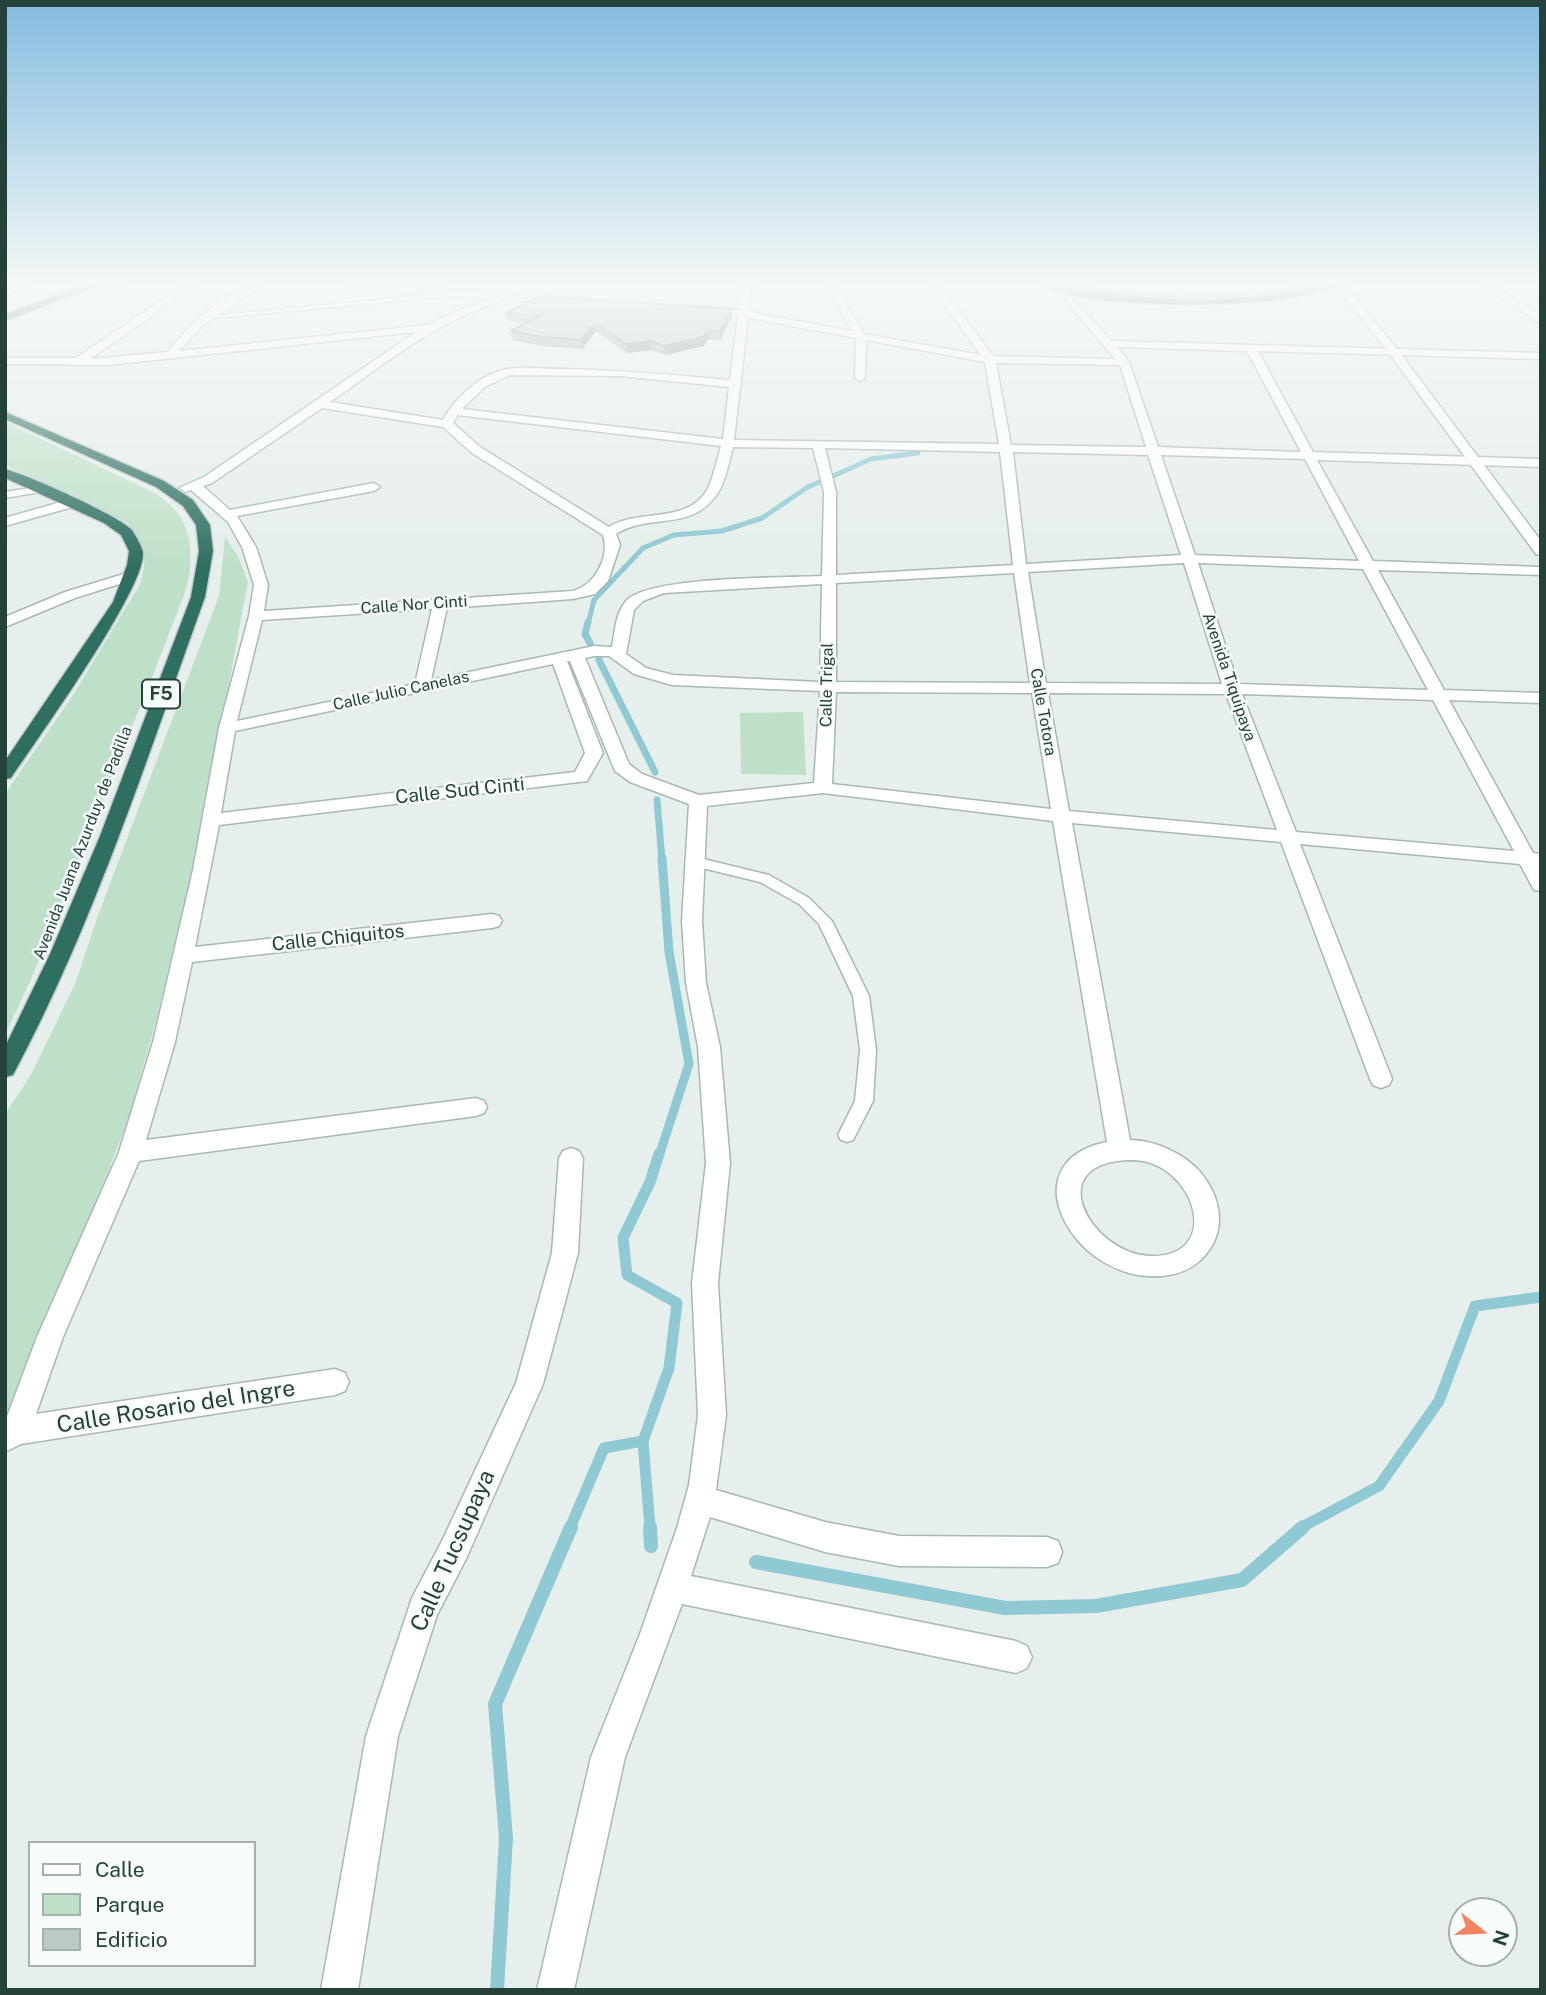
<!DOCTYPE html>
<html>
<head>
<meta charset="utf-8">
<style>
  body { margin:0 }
  #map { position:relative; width:1546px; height:1995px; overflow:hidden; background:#e6efeb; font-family:"Public Sans",sans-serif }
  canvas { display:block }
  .frame { position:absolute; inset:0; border:7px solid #24423a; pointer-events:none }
  .legend { position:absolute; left:28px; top:1841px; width:228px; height:126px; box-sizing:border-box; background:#f7fbf9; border:2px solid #a3b1ad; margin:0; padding:9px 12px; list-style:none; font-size:21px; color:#24423a }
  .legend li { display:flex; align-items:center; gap:14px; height:35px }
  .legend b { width:35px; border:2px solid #a3b1ad }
  .north { position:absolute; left:1448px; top:1897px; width:70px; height:70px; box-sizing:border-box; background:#f7fbf9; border:2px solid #a3b1ad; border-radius:50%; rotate:108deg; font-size:19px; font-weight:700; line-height:28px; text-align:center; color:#24423a }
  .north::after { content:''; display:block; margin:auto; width:24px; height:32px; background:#f4845f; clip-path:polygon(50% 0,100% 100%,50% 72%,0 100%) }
</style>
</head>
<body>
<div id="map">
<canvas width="1546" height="1995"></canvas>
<div class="frame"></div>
<ul class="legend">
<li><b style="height:9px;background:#fff"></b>Calle</li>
<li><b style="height:19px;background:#bfe0c8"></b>Parque</li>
<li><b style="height:19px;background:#bbcac4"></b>Edificio</li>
</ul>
<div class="north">N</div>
</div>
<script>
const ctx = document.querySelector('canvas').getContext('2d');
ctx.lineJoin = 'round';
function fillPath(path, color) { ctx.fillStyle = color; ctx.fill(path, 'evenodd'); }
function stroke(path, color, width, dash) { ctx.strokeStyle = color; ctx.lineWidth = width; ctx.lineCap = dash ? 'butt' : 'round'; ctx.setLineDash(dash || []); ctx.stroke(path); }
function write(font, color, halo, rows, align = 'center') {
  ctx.font = font + ' "Public Sans",sans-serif'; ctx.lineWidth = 5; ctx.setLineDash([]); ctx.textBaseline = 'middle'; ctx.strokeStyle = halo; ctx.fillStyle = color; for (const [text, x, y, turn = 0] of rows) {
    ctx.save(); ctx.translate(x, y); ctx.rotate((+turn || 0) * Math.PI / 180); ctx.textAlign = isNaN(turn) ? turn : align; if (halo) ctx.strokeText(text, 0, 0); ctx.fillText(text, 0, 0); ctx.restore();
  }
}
fillPath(new Path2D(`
  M 1058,285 L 1149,293 L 1238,295 L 1317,285 C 1231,305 1145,303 1058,285 Z
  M 5,422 L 151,491 C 184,511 193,531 190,570 C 188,590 177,612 170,631 C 155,670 139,710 123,749 C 83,844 52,942 5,1034 L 5,794 L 73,695 L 139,586 C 149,560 145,543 127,523 L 5,465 Z
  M 225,537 L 238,556 L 248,582 L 199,844 L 155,1025 L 129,1117 L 67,1279 L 9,1415 L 5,1418 L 5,1114 L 31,1075 L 76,982 L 97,918 L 219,596 Z
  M 803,712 L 806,775 L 741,774 L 740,713 Z`), '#bfe0c8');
stroke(new Path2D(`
  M 588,624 L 594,600 L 643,548 L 674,535 L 722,531 L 762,518 L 808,487 L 871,459 L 918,453`), '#8ec9d4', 5);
stroke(new Path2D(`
  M 588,622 L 585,634 L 590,643
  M 599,660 L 655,772
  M 657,800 L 662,860`), '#8ec9d4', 7);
stroke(new Path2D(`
  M 659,1156 L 689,1064 L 669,952 L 662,858`), '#8ec9d4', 9);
stroke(new Path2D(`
  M 643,1441 L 650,1528
  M 570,1528 L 604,1448 L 643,1441 L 669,1368 L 677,1303 L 627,1275 L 623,1238 L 650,1182 L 659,1154
  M 1300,1528 L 1379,1486 L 1439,1401 L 1475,1306 L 1541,1297`), '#8ec9d4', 11);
stroke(new Path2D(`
  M 650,1527 L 651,1546
  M 756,1562 L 1005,1608 L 1096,1606 L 1242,1580 L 1303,1527
  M 497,1990 L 506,1838 L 495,1704 L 571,1527`), '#8ec9d4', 14);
const lane = new Path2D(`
  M 463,291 L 466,295 L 205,319 L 201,317 Z
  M 43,486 L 46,487 L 46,491 L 5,498 L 5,492 Z
  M 695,857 L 769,875 L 809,898 L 832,921 L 869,996 L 876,1050 L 873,1101 L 853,1140 L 847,1142 L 841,1140 L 838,1135 L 855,1101 L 860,1050 L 853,996 L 819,924 L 799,904 L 760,882 L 690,865 L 688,862 Z`);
const street = new Path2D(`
  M 17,285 L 31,285 L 5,296 L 5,290 Z
  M 111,285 L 126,285 L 106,293 L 101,290 Z
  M 184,285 L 196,285 L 90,359 L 168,352 C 186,327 230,285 263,285 L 203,325 L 179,351 L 428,325 L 454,312 L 492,299 L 354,288 L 349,285 L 394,285 L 563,299 L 565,301 L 560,304 L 498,299 L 497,303 C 434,322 384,365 330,402 L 443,420 C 454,399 481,373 508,369 C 525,366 545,369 562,369 C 619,370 674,375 730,380 L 738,316 L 704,313 L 699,310 L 704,307 L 739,310 L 742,285 L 752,285 L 749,312 L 852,331 L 825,285 L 835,285 L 864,334 L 981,355 L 933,289 L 941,287 L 993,356 L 1115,359 L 1058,291 L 1058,287 L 1061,286 L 1111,341 L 1541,353 L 1541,359 L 1258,351 L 1313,452 L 1541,459 L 1541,467 L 1317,460 L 1373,561 L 1541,567 L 1541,575 L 1378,570 L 1444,690 L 1541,693 L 1541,703 L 1449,700 L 1533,853 L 1541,854 L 1541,891 L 1534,890 L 1520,864 L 1300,844 L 1392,1079 L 1389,1085 L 1381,1088 L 1373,1085 L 1370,1079 L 1281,842 L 1072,823 L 1130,1140 C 1155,1140 1185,1154 1201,1173 C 1217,1193 1225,1218 1214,1242 C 1205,1260 1189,1272 1169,1275 C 1079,1291 1003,1162 1107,1142 L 1053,821 L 823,793 L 707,806 L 702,921 L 706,983 L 720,1047 L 730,1163 L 718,1283 L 726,1415 L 716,1490 L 825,1522 L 899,1536 L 1047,1537 L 1058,1541 L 1062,1552 L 1058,1563 L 1047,1567 L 899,1566 L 825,1552 L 710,1517 L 691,1576 L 1016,1641 L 1027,1646 L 1032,1657 L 1027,1668 L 1016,1673 L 682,1604 L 625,1757 L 574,1990 L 537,1990 L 591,1757 L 640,1634 L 677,1528 L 689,1485 L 698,1415 L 692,1283 L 706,1163 L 698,1047 L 686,983 L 682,921 L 689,804 L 630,782 L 615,771 L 570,661 L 567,661 L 603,753 L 587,781 L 219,825 L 195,947 L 492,914 L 499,916 L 502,921 L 499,926 L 492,928 L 192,962 L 175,1042 L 146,1140 L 476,1098 L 484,1101 L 487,1107 L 484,1113 L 476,1116 L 139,1161 L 63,1337 L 36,1414 L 335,1369 L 345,1373 L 349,1382 L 345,1391 L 335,1395 L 21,1444 L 5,1452 L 5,1422 L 37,1337 L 119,1152 L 153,1042 L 193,870 L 219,728 L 249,616 L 254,585 L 242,547 L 228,522 L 191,490 L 185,492 L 179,488 L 204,477 L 416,332 L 108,365 L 5,364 L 5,358 L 76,358 ZM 748,318 L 856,338 L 855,378 L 860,381 L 865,378 L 866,340 L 985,362 L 999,444 L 734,440 ZM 1117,347 L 1247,351 L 1301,452 L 1158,447 L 1129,362 ZM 996,363 L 1120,365 L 1146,447 L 1011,445 ZM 510,375 L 620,376 L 729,387 L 723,439 L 462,409 L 485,387 ZM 322,408 L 443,427 L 472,453 L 603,535 C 610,557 595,585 573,591 L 264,611 L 268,585 L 256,547 L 237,516 L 374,491 L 380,487 L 374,483 L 230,510 L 203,486 L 212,483 ZM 457,416 L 457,415 L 721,446 C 717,459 714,475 708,488 C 689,525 639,508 609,527 L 480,447 L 453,423 ZM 733,447 L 813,448 L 824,492 L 822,576 C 784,578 648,576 626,601 C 615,614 615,632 612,647 L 594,646 L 431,680 L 447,608 L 573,599 L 595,594 L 608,581 L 620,545 L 616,534 C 651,512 691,533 718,493 C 726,481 729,461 733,447 ZM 825,448 L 1000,452 L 1013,565 L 836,575 L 836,492 ZM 1013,452 L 1148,455 L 1181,555 L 1026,564 ZM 1161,455 L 1305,459 L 1359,561 L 1195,555 ZM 1184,563 L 1222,684 L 1046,683 L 1028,572 ZM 1198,563 L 1363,569 L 1428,690 L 1238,684 ZM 1014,573 L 1030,683 L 836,682 L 836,583 ZM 822,584 L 820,682 L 673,675 L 646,668 L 626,654 L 634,610 L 643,601 L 664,593 ZM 432,609 L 415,684 L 237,721 L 262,620 ZM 594,656 L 609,656 L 634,674 L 672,685 L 820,691 L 814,783 L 699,795 L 642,774 L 629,764 L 585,658 ZM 553,664 L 585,753 L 575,772 L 221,813 L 235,731 ZM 836,692 L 1032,693 L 1051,809 L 832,784 ZM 1048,693 L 1226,694 L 1277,830 L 1069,811 ZM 1242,694 L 1433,700 L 1514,851 L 1296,832 ZM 1132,1160 C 1194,1160 1226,1258 1150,1256 C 1091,1254 1038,1161 1132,1160 Z
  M 1482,285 L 1494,285 L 1541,316 L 1541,324 Z
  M 71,499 L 76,500 L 76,506 L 5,526 L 5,518 Z
  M 130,572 L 135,573 L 135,579 L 75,598 L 5,627 L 5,617 L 65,592 Z
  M 571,1148 L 579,1151 L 583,1158 L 578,1253 L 543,1384 L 466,1559 L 437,1615 L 398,1736 L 358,1990 L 321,1990 L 366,1736 L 412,1598 L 444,1537 L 516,1383 L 552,1253 L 559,1158 L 563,1151 Z`);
const secondary = new Path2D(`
  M 1335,285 L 1345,285 L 1397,349 L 1541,541 L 1541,555 L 1536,554 L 1389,353 Z`);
const highway = new Path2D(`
  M 85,285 L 100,285 L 5,321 L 5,314 Z
  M 1041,285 C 1091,285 1140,300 1192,300 C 1215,299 1239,299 1262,296 C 1287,292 1311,285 1337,285 C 1291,311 1086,311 1041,285 Z
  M 5,412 L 164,481 L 193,500 L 210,525 L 213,551 L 205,597 C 147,758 94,924 13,1075 L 5,1077 L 5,1047 L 50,954 L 100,836 L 191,597 L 199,551 L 196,525 L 183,506 L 156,487 L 5,419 Z
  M 5,469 C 30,476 113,513 131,529 C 135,534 142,546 143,553 C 145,590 37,739 11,778 L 5,779 L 5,761 L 113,602 L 127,565 L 129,551 L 121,535 L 104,523 L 5,478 Z`);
stroke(lane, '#a8b8b2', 3);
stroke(street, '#a8b8b2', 3);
stroke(secondary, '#a4bbb3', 3);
stroke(highway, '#c2cac8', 3);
fillPath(lane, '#fff');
fillPath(street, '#fff');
fillPath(secondary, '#fff');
fillPath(highway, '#2f6f62');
fillPath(new Path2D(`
  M 506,313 L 732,317 L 720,340 L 708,339 L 704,346 L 665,355 L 651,350 L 627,353 L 596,331 L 582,349 L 543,346 L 512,340 L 511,331 L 527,323 L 508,321 Z`), '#a1aea9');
fillPath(new Path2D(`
  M 732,309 L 732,317 L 720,340 L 720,331 Z
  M 595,323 L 596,331 L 582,349 L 581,340 Z
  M 708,331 L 708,339 L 704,346 L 665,355 L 664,346 Z
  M 651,341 L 651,350 L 627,353 L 626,344 Z`), '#838d89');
const building = new Path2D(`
  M 540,296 L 732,309 L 720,331 L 708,331 L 703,337 L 664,346 L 651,341 L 626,344 L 595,323 L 581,340 L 542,337 L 511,331 L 540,316 L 506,313 Z`);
fillPath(building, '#bbcac4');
stroke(building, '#838d89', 2);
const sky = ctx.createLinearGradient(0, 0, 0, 565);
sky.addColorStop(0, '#84bce0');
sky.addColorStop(0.5, '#f4f8f6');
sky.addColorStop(1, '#f4f8f600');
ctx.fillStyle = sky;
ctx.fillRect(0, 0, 1546, 565);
write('16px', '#24423a', '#f7fbf9', [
  ["Calle Nor Cinti",414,605,-4],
  ["Avenida Tiquipaya",1229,677,71],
  ["Calle Trigal",827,685,-89],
  ["Calle Julio Canelas",401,691,-12],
  ["Calle Totora",1043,712,80],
  ["Avenida Juana Azurduy de Padilla",83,843,-69]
]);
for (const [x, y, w] of [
  [161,694,38]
]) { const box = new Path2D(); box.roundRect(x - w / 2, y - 14.5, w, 29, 5); ctx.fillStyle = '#f7fbf9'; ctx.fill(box); stroke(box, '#24423a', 2); }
write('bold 18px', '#24423a', null, [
  ["F5",161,694]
]);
write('19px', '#24423a', '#f7fbf9', [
  ["Calle Sud Cinti",460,791,-6],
  ["Calle Chiquitos",338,938,-6]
]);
write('23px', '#24423a', '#f7fbf9', [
  ["Calle Rosario del Ingre",176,1407,-9],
  ["Calle Tucsupaya",453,1551,-66]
]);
</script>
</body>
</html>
